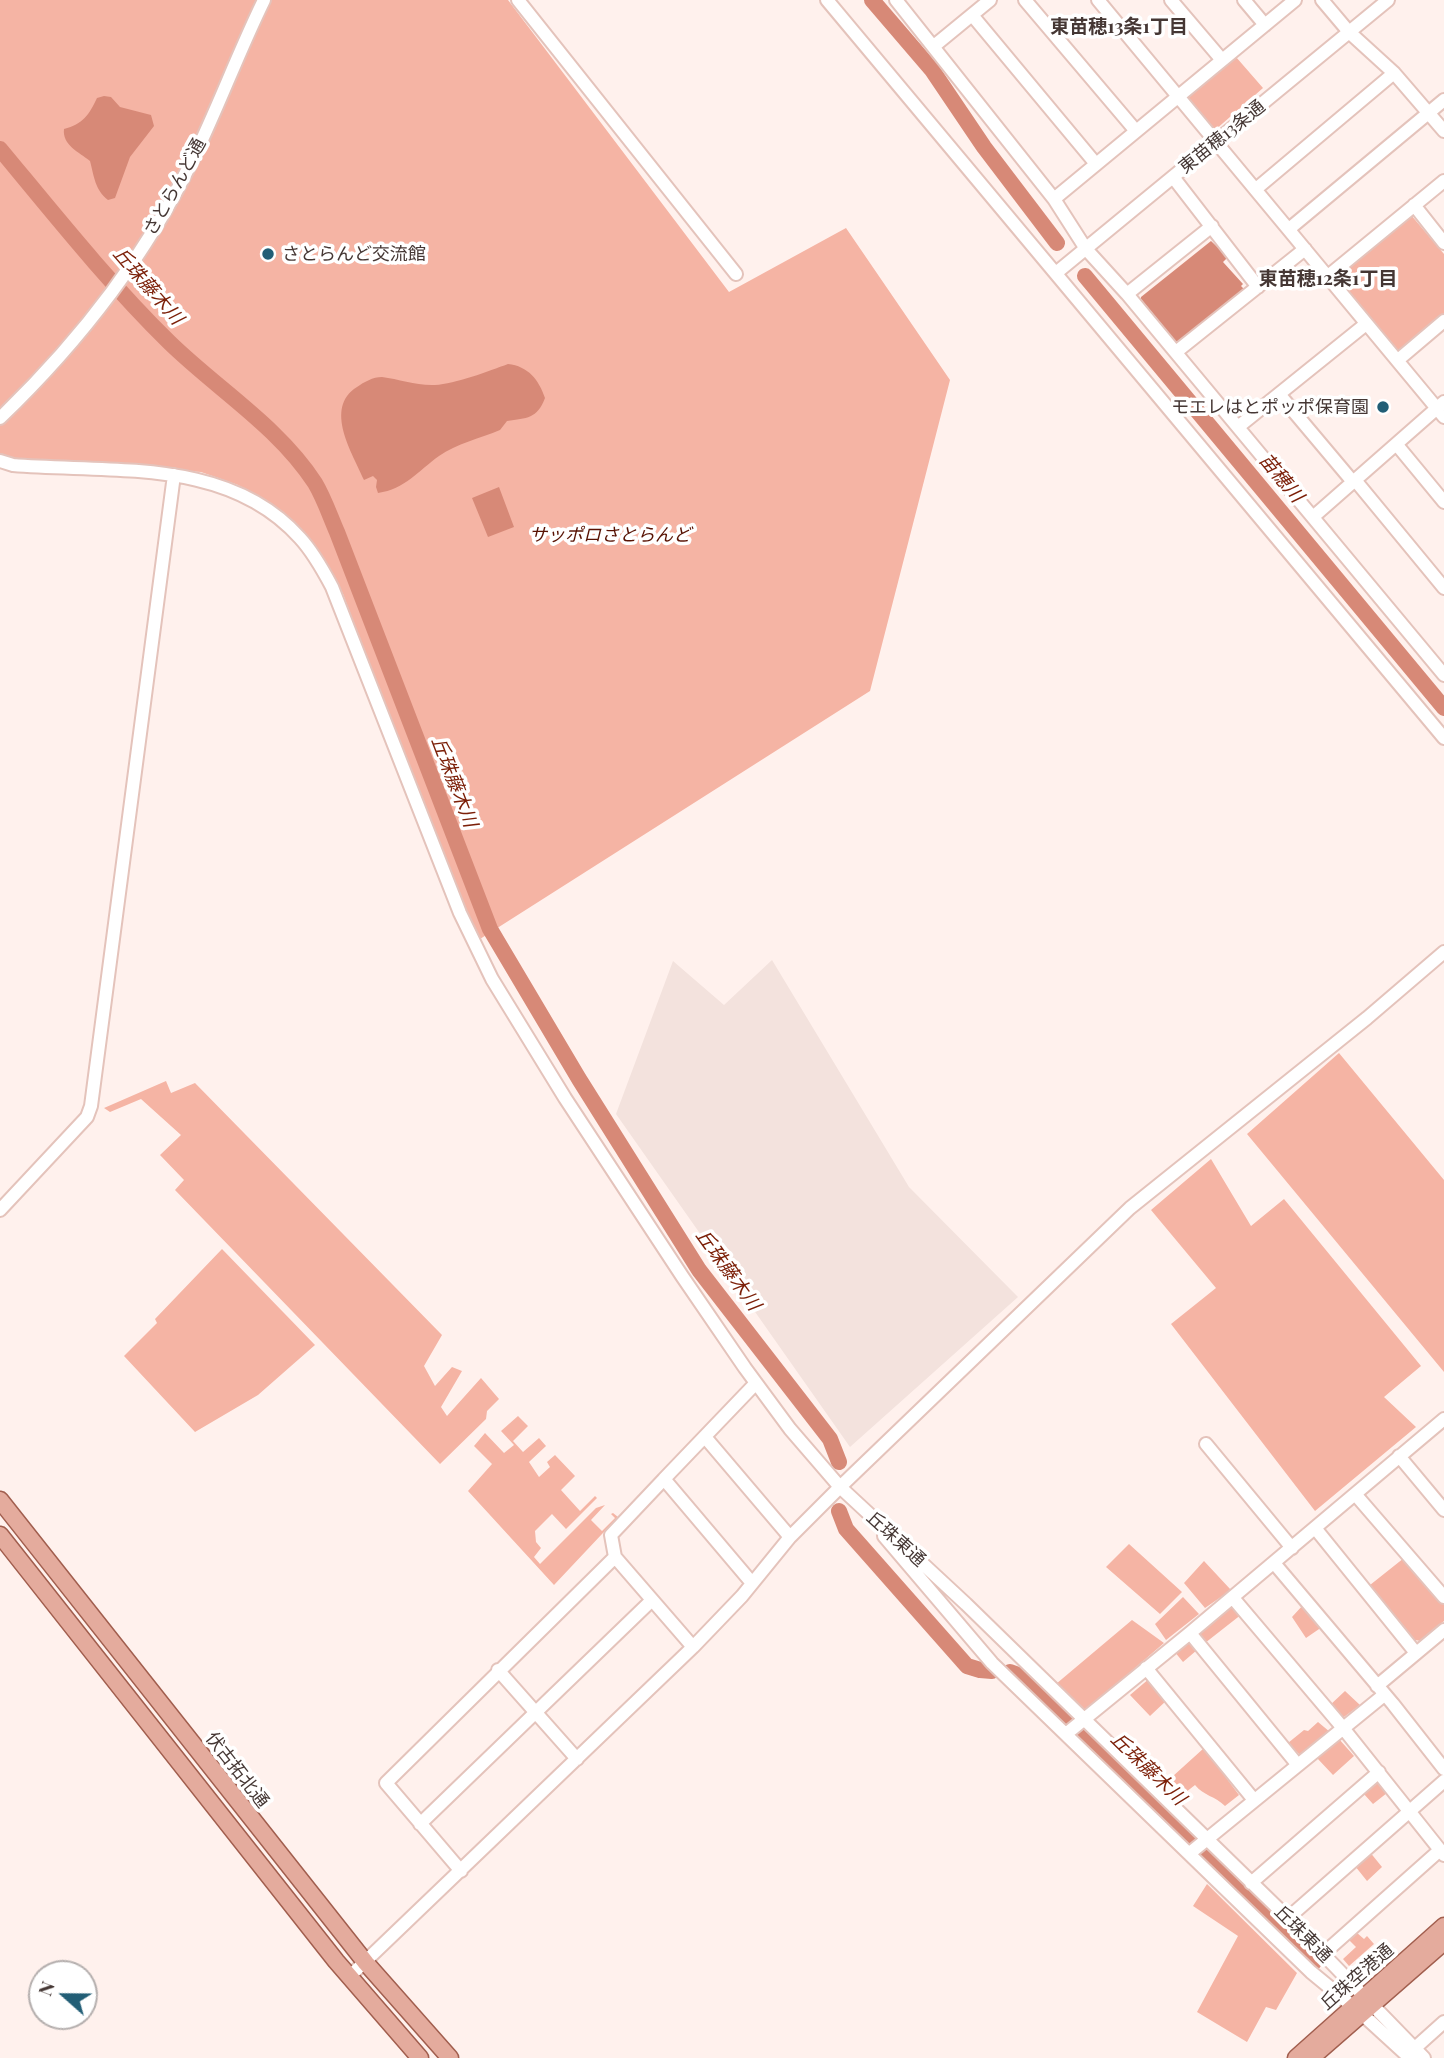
<!DOCTYPE html>
<html>
<head>
<meta charset="utf-8">
<style>
  body { margin:0 }
  #map { position:relative; width:1444px; height:2058px; overflow:hidden; background:#fff1ed; font-family:"Playfair Display",serif }
  canvas { display:block }
  .north { position:absolute; left:28px; top:1960px; width:70px; height:70px; box-sizing:border-box; background:#fff; border:2px solid #b5afae; border-radius:50%; rotate:291deg; font-size:19px; font-weight:700; line-height:28px; text-align:center; color:#453734 }
  .north::after { content:''; display:block; margin:auto; width:24px; height:32px; background:#225e76; clip-path:polygon(50% 0,100% 100%,50% 72%,0 100%) }
</style>
</head>
<body>
<div id="map">
<canvas width="1444" height="2058"></canvas>
<div class="north">N</div>
</div>
<script>
const ctx = document.querySelector('canvas').getContext('2d');
ctx.lineJoin = 'round';
function fillPath(path, color) { ctx.fillStyle = color; ctx.fill(path, 'evenodd'); }
function stroke(path, color, width, dash) { ctx.strokeStyle = color; ctx.lineWidth = width; ctx.lineCap = dash ? 'butt' : 'round'; ctx.setLineDash(dash || []); ctx.stroke(path); }
function write(font, color, halo, rows, align = 'center') {
  ctx.font = font + ' "Playfair Display","Noto Sans JP",serif'; ctx.lineWidth = 7; ctx.setLineDash([]); ctx.textBaseline = 'middle'; ctx.strokeStyle = halo; ctx.fillStyle = color; for (const [text, x, y, turn = 0] of rows) {
    ctx.save(); ctx.translate(x, y); ctx.rotate((+turn || 0) * Math.PI / 180); ctx.textAlign = isNaN(turn) ? turn : align; if (halo) ctx.strokeText(text, 0, 0); ctx.fillText(text, 0, 0); ctx.restore();
  }
}
fillPath(new Path2D(`
  M 772,960 L 909,1187 L 1018,1297 L 850,1447 L 616,1114 L 673,961 L 724,1005 Z`), '#f3e2dd');
fillPath(new Path2D(`
  M 0,0 L 508,0 L 729,292 L 846,228 L 950,380 L 870,691 L 480,939 L 476,937 L 457,896 L 343,594 L 325,562 L 291,520 L 265,500 L 238,485 L 201,472 L 19,460 L 0,454 Z
  M 1236,57 L 1263,88 L 1214,131 L 1187,97 Z
  M 1411,215 L 1444,254 L 1444,316 L 1397,356 L 1333,280 Z
  M 1339,1053 L 1444,1180 L 1444,1372 L 1247,1134 Z
  M 166,1081 L 171,1093 L 195,1083 L 442,1335 L 424,1366 L 435,1386 L 452,1367 L 462,1371 L 441,1407 L 447,1416 L 481,1378 L 499,1399 L 487,1411 L 486,1419 L 440,1464 L 175,1190 L 184,1180 L 160,1155 L 181,1135 L 141,1099 L 110,1112 L 104,1108 Z
  M 1211,1159 L 1251,1226 L 1284,1199 L 1421,1366 L 1384,1397 L 1416,1427 L 1315,1511 L 1171,1324 L 1216,1288 L 1151,1210 Z
  M 222,1249 L 315,1345 L 258,1395 L 195,1432 L 124,1356 L 157,1323 L 155,1319 Z
  M 518,1416 L 528,1426 L 513,1441 L 523,1452 L 539,1438 L 546,1446 L 529,1462 L 539,1477 L 550,1467 L 547,1462 L 555,1455 L 575,1476 L 561,1490 L 580,1511 L 595,1496 L 597,1498 L 566,1529 L 552,1514 L 535,1531 L 536,1542 L 541,1548 L 534,1557 L 540,1564 L 596,1508 L 605,1505 L 591,1520 L 602,1531 L 615,1518 L 611,1514 L 613,1513 L 618,1517 L 554,1585 L 468,1491 L 492,1464 L 474,1446 L 485,1433 L 504,1453 L 514,1445 L 501,1431 Z
  M 1129,1544 L 1182,1592 L 1160,1614 L 1106,1567 Z
  M 1404,1558 L 1444,1604 L 1444,1621 L 1421,1641 L 1415,1640 L 1370,1585 Z
  M 1204,1561 L 1231,1590 L 1205,1608 L 1184,1583 Z
  M 1183,1597 L 1199,1614 L 1166,1640 L 1155,1624 Z
  M 1233,1603 L 1242,1614 L 1205,1643 L 1197,1632 Z
  M 1303,1605 L 1322,1627 L 1306,1638 L 1292,1617 Z
  M 1132,1620 L 1164,1643 L 1083,1713 L 1056,1684 Z
  M 1188,1638 L 1197,1650 L 1183,1662 L 1174,1651 Z
  M 1150,1678 L 1167,1700 L 1150,1716 L 1130,1695 Z
  M 1345,1691 L 1360,1705 L 1340,1720 L 1329,1706 Z
  M 1318,1722 L 1330,1732 L 1300,1755 L 1288,1743 L 1304,1730 L 1308,1731 Z
  M 1339,1739 L 1354,1756 L 1333,1775 L 1317,1758 Z
  M 1204,1748 L 1239,1795 L 1225,1806 C 1215,1796 1204,1796 1195,1785 L 1176,1800 L 1162,1786 Z
  M 1377,1779 L 1387,1793 L 1373,1804 L 1363,1793 Z
  M 1369,1851 L 1382,1867 L 1367,1881 L 1355,1866 Z
  M 1207,1884 L 1297,1973 L 1276,2010 L 1266,2007 L 1247,2042 L 1197,2012 L 1238,1936 L 1193,1906 Z
  M 1356,1932 L 1364,1939 L 1367,1936 L 1374,1944 L 1349,1966 L 1343,1959 L 1356,1947 L 1348,1939 Z`), '#f5b4a4');
fillPath(new Path2D(`
  M 104,96 L 111,97 L 120,107 L 151,115 L 154,126 L 130,157 L 115,198 L 108,200 C 95,190 94,176 90,161 C 79,152 62,145 64,129 C 83,124 89,115 97,98 Z
  M 1211,241 L 1228,257 L 1223,262 L 1243,284 L 1241,286 L 1246,291 L 1181,344 L 1177,343 L 1141,299 L 1141,297 Z
  M 508,364 C 528,366 539,380 545,398 C 537,419 527,418 507,421 L 500,430 C 481,438 456,444 439,456 C 418,471 405,489 378,493 L 376,487 L 377,480 L 373,476 L 364,480 C 353,454 323,408 357,387 C 364,382 373,377 382,377 C 399,379 417,386 435,385 C 455,384 489,371 508,364 Z
  M 499,487 L 514,527 L 488,537 L 472,498 Z`), '#d78977');
stroke(new Path2D(`
  M 872,0 L 932,70 L 984,147 L 1057,243
  M 0,149 C 54,214 108,282 169,342 C 217,389 278,426 315,483 C 324,498 330,516 337,532 L 490,929 L 579,1079 L 699,1270 L 830,1439 L 839,1462
  M 1085,276 L 1444,708
  M 839,1511 L 846,1529 L 967,1666 L 980,1670 L 992,1671
  M 1010,1672 L 1021,1676 L 1067,1720
  M 1078,1730 L 1189,1839
  M 1204,1853 L 1314,1962`), '#d78977', 16);
const minor = new Path2D(`
  M 518,0 L 736,274
  M 827,0 L 1444,738
  M 896,0 L 1054,199 L 1086,249 L 1127,294 L 1444,675
  M 1025,0 L 1136,131
  M 1098,0 L 1444,417
  M 1171,0 L 1222,60
  M 1244,0 L 1265,25
  M 1322,0 L 1349,32 L 1394,73 L 1444,131
  M 972,15 L 1096,164
  M 934,46 L 990,0
  M 1173,177 L 1258,287
  M 1256,189 L 1394,73
  M 1054,199 L 1295,0
  M 1414,205 L 1444,243
  M 1289,229 L 1444,100
  M 1056,273 L 1388,0
  M 1327,277 L 1444,181
  M 1127,294 L 1212,226
  M 1176,352 L 1305,249
  M 1398,360 L 1444,321
  M 1279,394 L 1353,482
  M 0,418 C 77,344 145,257 192,161 C 218,108 238,53 264,0
  M 1238,427 L 1366,324
  M 1397,445 L 1444,502
  M 0,461 L 13,465 C 111,473 228,457 300,538 C 313,552 323,570 332,587 L 460,913 L 492,979 L 565,1098 L 682,1276 L 745,1368 L 790,1429 L 840,1487 L 966,1604 L 1288,1918 L 1424,2058
  M 1355,480 L 1444,588
  M 1313,517 L 1444,402
  M 0,1210 L 87,1117 L 91,1106 L 174,475
  M 705,1437 L 790,1537
  M 1206,1444 L 1292,1548
  M 1399,1456 L 1444,1510
  M 1355,1494 L 1444,1597
  M 1315,1528 L 1416,1653
  M 884,1536 L 992,1663 L 1311,1972 L 1362,2014 L 1410,2058
  M 615,1557 L 611,1535 L 664,1479
  M 1274,1563 L 1393,1704 L 1444,1769
  M 752,1583 L 664,1479 L 756,1383
  M 1233,1598 L 1343,1728 L 1444,1855
  M 1190,1633 L 1297,1764
  M 1146,1668 L 1254,1800
  M 498,1670 L 577,1759
  M 1377,1686 L 1444,1630
  M 1066,1734 L 1190,1633 L 1444,1419
  M 420,1824 L 652,1600
  M 1190,1853 L 1384,1695
  M 461,1871 L 386,1783 L 615,1557 L 693,1647
  M 1251,1883 L 1379,1772
  M 1288,1918 L 1444,1781
  M 1323,1954 L 1440,1850
  M 349,1977 L 693,1647 L 742,1596 L 790,1537 L 840,1487 L 1130,1208 L 1367,1018 L 1444,952
  M 1415,2048 L 1444,2022`);
const major = new Path2D(`
  M 0,1500 L 366,1963 L 450,2058
  M 0,1535 L 336,1961 L 420,2058
  M 1296,2058 L 1444,1926
  M 1311,2058 L 1444,1942`);
stroke(minor, '#e4c3bb', 16);
stroke(major, '#a15e4e', 19);
stroke(minor, '#fff', 12);
stroke(major, '#e4ab9d', 16);
for (const [x, y, r, color] of [
  [268,254,7,"#225e76"],
  [1383,407,7,"#225e76"]
]) { const dot = new Path2D(); dot.arc(x, y, r, 0, 2 * Math.PI); ctx.fillStyle = color; ctx.fill(dot); stroke(dot, '#fff', 2.5); }
write('18px', '#453734', '#fff', [
  ["東苗穂13条通",1222,137,-39],
  ["さとらんど通",175,187,-61],
  ["丘珠東通",896,1539,42],
  ["伏古拓北通",237,1770,52],
  ["丘珠東通",1303,1934,45],
  ["丘珠空港通",1357,1977,-41]
]);
write('18px', '#453734', '#fff', [
  ["さとらんど交流館",282,254],
  ["モエレはとポッポ保育園",1369,407,"right"]
], 'left');
write('italic 18px', '#581203', '#fff', [
  ["サッポロさとらんど",610,535]
]);
write('bold 19px', '#453734', '#fff', [
  ["東苗穂13条1丁目",1119,27],
  ["東苗穂12条1丁目",1328,279]
]);
write('italic 19px', '#7c2009', '#fff', [
  ["丘珠藤木川",148,286,49],
  ["苗穂川",1281,478,50],
  ["丘珠藤木川",454,782,69],
  ["丘珠藤木川",728,1270,54],
  ["丘珠藤木川",1148,1769,44]
]);
</script>
</body>
</html>
